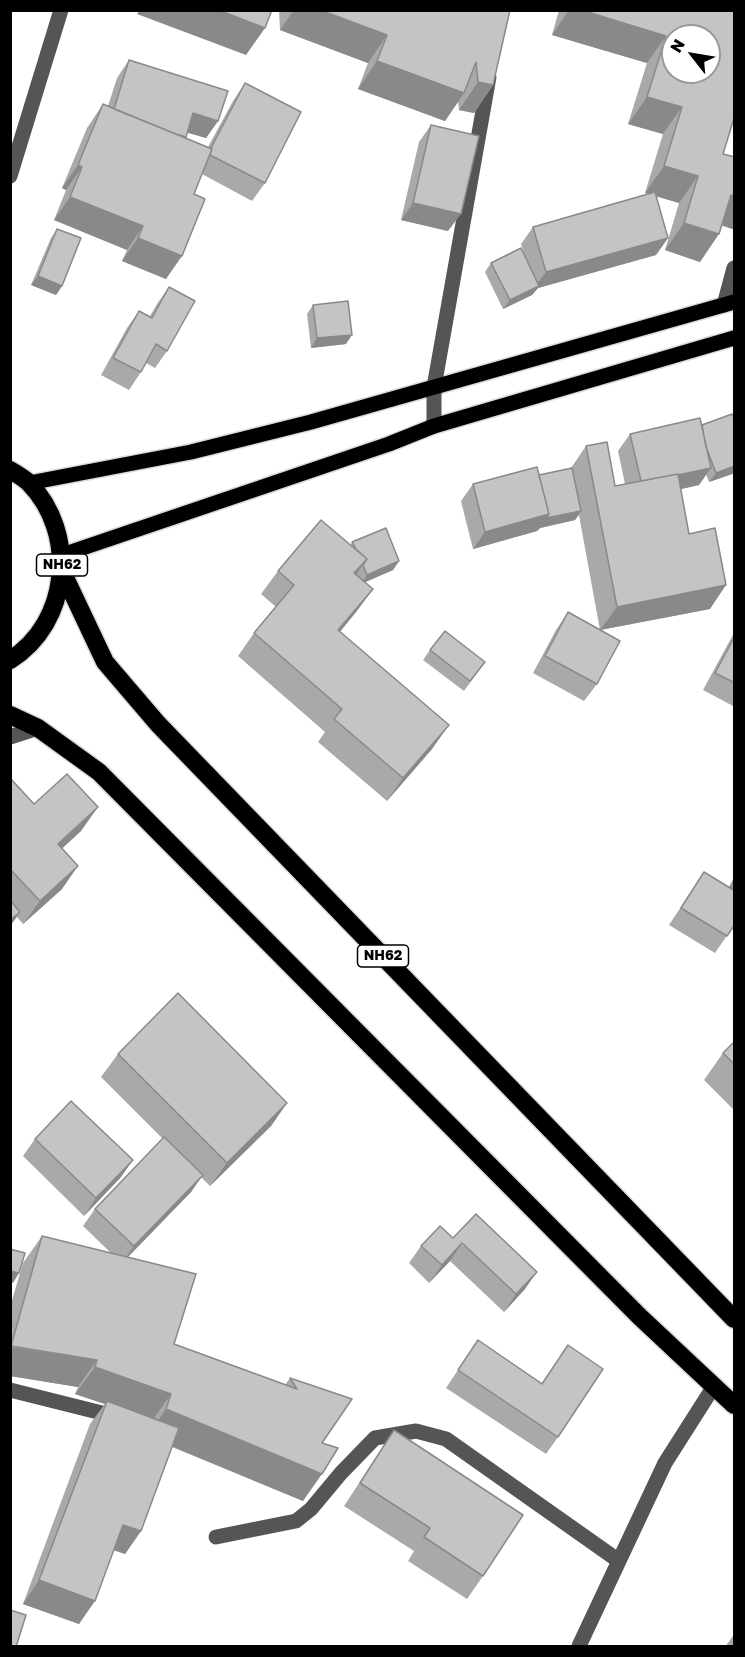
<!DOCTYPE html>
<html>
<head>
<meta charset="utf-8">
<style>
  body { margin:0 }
  #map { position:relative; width:745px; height:1657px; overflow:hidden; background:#fff; font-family:"Golos Text",sans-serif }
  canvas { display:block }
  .frame { position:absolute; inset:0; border:12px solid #000; pointer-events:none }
  .north { position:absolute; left:661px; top:24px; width:60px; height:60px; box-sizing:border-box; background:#fff; border:2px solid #999; border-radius:50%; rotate:301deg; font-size:16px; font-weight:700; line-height:24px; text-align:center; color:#000 }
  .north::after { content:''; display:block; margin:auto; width:21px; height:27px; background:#000; clip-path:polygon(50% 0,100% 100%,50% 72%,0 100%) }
</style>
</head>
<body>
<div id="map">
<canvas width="745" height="1657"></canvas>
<div class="frame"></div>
<div class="north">N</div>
</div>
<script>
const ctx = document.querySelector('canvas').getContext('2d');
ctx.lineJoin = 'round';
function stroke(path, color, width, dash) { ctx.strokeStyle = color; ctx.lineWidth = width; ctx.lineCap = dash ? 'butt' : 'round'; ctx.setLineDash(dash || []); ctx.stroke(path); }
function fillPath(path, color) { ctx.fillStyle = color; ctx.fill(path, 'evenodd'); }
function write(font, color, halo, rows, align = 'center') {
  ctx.font = font + ' "Golos Text",sans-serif'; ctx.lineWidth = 5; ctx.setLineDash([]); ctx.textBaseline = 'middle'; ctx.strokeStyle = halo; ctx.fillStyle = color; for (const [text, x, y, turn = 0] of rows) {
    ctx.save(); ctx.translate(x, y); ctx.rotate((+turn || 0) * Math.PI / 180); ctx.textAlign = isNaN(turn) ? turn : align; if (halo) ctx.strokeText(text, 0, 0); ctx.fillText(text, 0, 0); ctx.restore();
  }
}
const major = new Path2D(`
  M 29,483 L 191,452 L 311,422 L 734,302
  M 62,555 L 389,444 L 434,426 L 734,338`);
const highway = new Path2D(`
  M 10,470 C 17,474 24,478 29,483 C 78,533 70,623 10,660
  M 62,571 L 105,662 L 158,724 L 734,1319
  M 10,715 L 38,728 L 99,772 L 639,1316 L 734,1405`);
stroke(major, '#dbdbdb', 18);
stroke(highway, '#dbdbdb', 21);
stroke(new Path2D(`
  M 10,176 L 61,10
  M 724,305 L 734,268
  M 434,426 L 434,387 L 489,77
  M 10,737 L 38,728
  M 10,1390 L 118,1417
  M 216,1537 L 296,1521 L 311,1509 L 341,1473 L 375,1438 L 416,1431 L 446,1439 L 619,1561
  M 579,1646 L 665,1463 L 714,1386`), '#555', 15);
stroke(major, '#000', 15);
stroke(highway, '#000', 18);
fillPath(new Path2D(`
  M 279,10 L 510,10 L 493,85 L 474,113 L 459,110 L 458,102 L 445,121 L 358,89 L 368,63 L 280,30 Z
  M 559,10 L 735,10 L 723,154 L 735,157 L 735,230 L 722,225 L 700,262 L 665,250 L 679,203 L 656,196 L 668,238 L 656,255 L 538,288 L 532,295 L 503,309 L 485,272 L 491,263 L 525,257 L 521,244 L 533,227 L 649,194 L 645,193 L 663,134 L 628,124 L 647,63 L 552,35 Z
  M 129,60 L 218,121 L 206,138 L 187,132 L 185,138 L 208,147 L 233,101 L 245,83 L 265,183 L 252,201 L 202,174 L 194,194 L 166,279 L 122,261 L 127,250 L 54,220 L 66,190 L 62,188 L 87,128 L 103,104 L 108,106 L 117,78 Z
  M 431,125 L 448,231 L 401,220 L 419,142 Z
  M 57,229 L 62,286 L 56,295 L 31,285 L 51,238 Z
  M 169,287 L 167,351 L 155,368 L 146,363 L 141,372 L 129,390 L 101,375 L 127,328 L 139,311 L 150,316 L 157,304 Z
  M 313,305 L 346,344 L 311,348 L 307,314 Z
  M 735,420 L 735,473 L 709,482 L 706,474 L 699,485 L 680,489 L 689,534 L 710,609 L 600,630 L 579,515 L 575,520 L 540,528 L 537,531 L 473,549 L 461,501 L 473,484 L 539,475 L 571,468 L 586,446 L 615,486 L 625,484 L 618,451 L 630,434 L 702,425 Z
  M 352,542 L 399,561 L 393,570 L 365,582 L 373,589 L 356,612 L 340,632 L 432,749 L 387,801 L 318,742 L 325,732 L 238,656 L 254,633 L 276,607 L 261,594 L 278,571 L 351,545 Z
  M 568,612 L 597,684 L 584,701 L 533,673 L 556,630 Z
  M 735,631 L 735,707 L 703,690 Z
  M 430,650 L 485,662 L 464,691 L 423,660 Z
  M 10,778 L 34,804 L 81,831 L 62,848 L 62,889 L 23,924 L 17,917 L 10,926 Z
  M 704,872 L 729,887 L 735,875 L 735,924 L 715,953 L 669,925 Z
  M 735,1041 L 735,1111 L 704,1080 L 723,1053 Z
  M 118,1054 L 287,1103 L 271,1126 L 210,1186 L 201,1177 L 191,1192 L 128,1257 L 174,1344 L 285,1385 L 290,1378 L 352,1399 L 322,1443 L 303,1501 L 172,1447 L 141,1531 L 125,1554 L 114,1550 L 79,1624 L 23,1604 L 90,1424 L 105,1404 L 75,1394 L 78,1387 L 10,1376 L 10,1307 L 23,1263 L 42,1236 L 111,1253 L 83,1226 L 95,1209 L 163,1139 L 101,1077 Z
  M 35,1139 L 121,1177 L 84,1216 L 23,1156 Z
  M 453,1238 L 525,1289 L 504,1312 L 450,1261 L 429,1283 L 409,1263 L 421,1246 Z
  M 478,1340 L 542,1383 L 568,1345 L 558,1437 L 546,1454 L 446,1388 Z
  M 394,1430 L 483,1576 L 467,1599 L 408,1561 L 414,1551 L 344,1506 Z
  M 735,1633 L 735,1647 L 725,1647 Z`), '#a9a9a9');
fillPath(new Path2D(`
  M 140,10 L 218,10 L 265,28 L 246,55 L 137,14 Z
  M 294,10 L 320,10 L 387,35 L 368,63 L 280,30 Z
  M 569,10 L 581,10 L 666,36 L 647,63 L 552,35 Z
  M 377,61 L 464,93 L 445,121 L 358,89 Z
  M 478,82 L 493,85 L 474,113 L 459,110 Z
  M 647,97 L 682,107 L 663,134 L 628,124 Z
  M 193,113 L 218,121 L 206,138 L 181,131 Z
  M 78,165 L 82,167 L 66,190 L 62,188 Z
  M 664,166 L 698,176 L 679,203 L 645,193 Z
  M 731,195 L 735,196 L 735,230 L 712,222 Z
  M 70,197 L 143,226 L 127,250 L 54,220 Z
  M 413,203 L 461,214 L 448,231 L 401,220 Z
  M 684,223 L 719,234 L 700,262 L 665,250 Z
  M 138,238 L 182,256 L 166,279 L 122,261 Z
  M 668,238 L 656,255 L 538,288 L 532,295 L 503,309 L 510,300 L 534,288 L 546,272 Z
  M 38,276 L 62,286 L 56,295 L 31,285 Z
  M 352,335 L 346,344 L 311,348 L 317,338 Z
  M 735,466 L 735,473 L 709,482 L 716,473 Z
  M 711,468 L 699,485 L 629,501 L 641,484 Z
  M 581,511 L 575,520 L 540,528 L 537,531 L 473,549 L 485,532 L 549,514 Z
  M 367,559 L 351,582 L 354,573 Z
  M 399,561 L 393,570 L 361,584 L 367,575 Z
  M 726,585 L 710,609 L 600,630 L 617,607 Z
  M 373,589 L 356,612 L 322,653 L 338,630 Z
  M 449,725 L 432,749 L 387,801 L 403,778 Z
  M 98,807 L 81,831 L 42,867 L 58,844 Z
  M 78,866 L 62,889 L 23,924 L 40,901 Z
  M 20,912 L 10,926 L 10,920 Z
  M 287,1103 L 271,1126 L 210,1186 L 227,1163 Z
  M 133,1160 L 121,1177 L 84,1216 L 96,1198 Z
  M 203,1175 L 191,1192 L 122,1263 L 134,1246 Z
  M 462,1243 L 450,1261 L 429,1283 L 442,1265 Z
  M 10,1271 L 19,1273 L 13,1283 L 10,1282 Z
  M 537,1272 L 525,1289 L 504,1312 L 516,1294 Z
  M 10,1347 L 97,1360 L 78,1387 L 10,1376 Z
  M 95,1367 L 171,1394 L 152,1421 L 107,1401 L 105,1404 L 75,1394 Z
  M 166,1409 L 322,1474 L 303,1501 L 147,1436 Z
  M 123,1525 L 141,1531 L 125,1554 L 107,1548 Z
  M 39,1580 L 95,1601 L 79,1624 L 23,1604 Z`), '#898989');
const building = new Path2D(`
  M 218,10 L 272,10 L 265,28 Z
  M 320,10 L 510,10 L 493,85 L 478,82 L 476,62 L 464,93 L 377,61 L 387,35 Z
  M 581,10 L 735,10 L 735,115 L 723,154 L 735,157 L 735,196 L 731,195 L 719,234 L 684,223 L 698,176 L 664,166 L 682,107 L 647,97 L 666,36 ZM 673,36 L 709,36 L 709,72 L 673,72 Z
  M 129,60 L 228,91 L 218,121 L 193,113 L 186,137 L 176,134 L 114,109 Z
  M 245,83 L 301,112 L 265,183 L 210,155 L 212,149 L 211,148 Z
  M 103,104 L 212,149 L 194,194 L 205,199 L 182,256 L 138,238 L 143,226 L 70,197 L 82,167 L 78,165 Z
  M 431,125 L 479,136 L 461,214 L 413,203 Z
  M 655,192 L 668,238 L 546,272 L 533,227 Z
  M 57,229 L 81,238 L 62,286 L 38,276 Z
  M 521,248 L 539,286 L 510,300 L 491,263 Z
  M 169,287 L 195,301 L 167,351 L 156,344 L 141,372 L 113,358 L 139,311 L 152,318 Z
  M 348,301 L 352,335 L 317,338 L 313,305 Z
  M 732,414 L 735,420 L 735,466 L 716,473 L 706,447 L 702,425 Z
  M 700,418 L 711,468 L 678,475 L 678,474 L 641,481 L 630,434 Z
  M 607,442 L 615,486 L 678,474 L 689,534 L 715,528 L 726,585 L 617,607 L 586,446 Z
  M 537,467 L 549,514 L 485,532 L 473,484 Z
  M 572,468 L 581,511 L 546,518 L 549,514 L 539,475 Z
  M 321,520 L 367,559 L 354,573 L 373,589 L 338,630 L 449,725 L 403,778 L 334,719 L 342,709 L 254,633 L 294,585 L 278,571 Z
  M 386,528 L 399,561 L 367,575 L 363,565 L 367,559 L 356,549 L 352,542 Z
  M 568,612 L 620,641 L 597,684 L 545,656 Z
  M 445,631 L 485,662 L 470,681 L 430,650 Z
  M 735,636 L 735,683 L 715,673 Z
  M 67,774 L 98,807 L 58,844 L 78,866 L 40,901 L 10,869 L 10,778 L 34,804 Z
  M 704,872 L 735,891 L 735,924 L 727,936 L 681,908 Z
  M 735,879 L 735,889 L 731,887 Z
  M 10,900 L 20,912 L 10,920 Z
  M 178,993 L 287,1103 L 227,1163 L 118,1054 Z
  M 735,1041 L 735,1065 L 723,1053 Z
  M 71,1101 L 133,1160 L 96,1198 L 35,1139 Z
  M 164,1137 L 203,1175 L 134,1246 L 95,1209 Z
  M 476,1214 L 537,1272 L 516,1294 L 462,1243 L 442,1265 L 421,1246 L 440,1226 L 453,1238 Z
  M 42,1236 L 196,1274 L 174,1344 L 297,1389 L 290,1378 L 352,1399 L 322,1443 L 338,1448 L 322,1474 L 166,1409 L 171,1394 L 95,1367 L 97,1360 L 11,1346 Z
  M 10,1249 L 25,1253 L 19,1273 L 10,1271 Z
  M 478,1340 L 542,1384 L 568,1345 L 603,1369 L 558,1437 L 458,1370 Z
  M 107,1401 L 179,1428 L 141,1531 L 123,1525 L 95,1601 L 39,1580 Z
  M 394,1430 L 523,1515 L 483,1576 L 424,1537 L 430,1528 L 360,1483 Z
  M 10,1610 L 26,1615 L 16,1647 L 10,1647 Z`);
fillPath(building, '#c4c4c4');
stroke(building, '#898989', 1.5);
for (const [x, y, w] of [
  [62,565,51],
  [383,956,51]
]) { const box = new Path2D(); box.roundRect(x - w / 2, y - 11, w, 22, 4.5); ctx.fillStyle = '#fff'; ctx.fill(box); stroke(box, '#000', 1.5); }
write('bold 14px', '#000', null, [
  ["NH62",62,565],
  ["NH62",383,956]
]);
</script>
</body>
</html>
